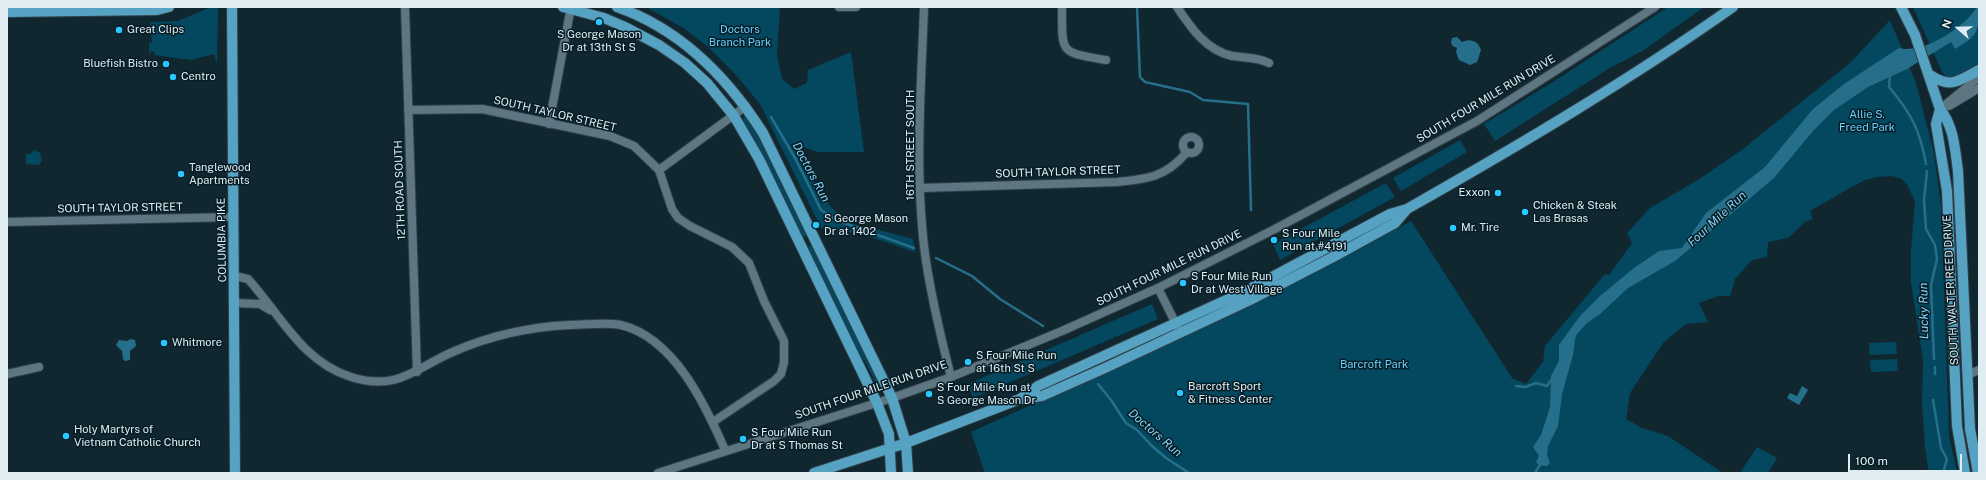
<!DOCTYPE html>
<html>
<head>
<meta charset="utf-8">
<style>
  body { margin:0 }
  #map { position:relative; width:1986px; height:480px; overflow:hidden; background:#112730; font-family:"Public Sans",sans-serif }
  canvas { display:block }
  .frame { position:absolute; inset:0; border:8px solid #dfecf2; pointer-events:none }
  .north { position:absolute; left:1938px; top:8px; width:40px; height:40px; -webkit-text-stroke:3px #071d26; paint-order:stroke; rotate:290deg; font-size:11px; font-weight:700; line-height:16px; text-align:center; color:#dfecf2 }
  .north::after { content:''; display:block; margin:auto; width:14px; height:18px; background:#dfecf2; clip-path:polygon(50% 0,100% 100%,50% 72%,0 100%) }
  .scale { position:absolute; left:1848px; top:454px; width:114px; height:18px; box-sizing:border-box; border:2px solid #dfecf2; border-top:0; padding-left:5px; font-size:12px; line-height:14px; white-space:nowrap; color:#dfecf2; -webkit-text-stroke:3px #071d26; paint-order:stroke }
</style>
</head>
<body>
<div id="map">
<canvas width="1986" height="480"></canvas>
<div class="frame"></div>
<div class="north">N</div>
<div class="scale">100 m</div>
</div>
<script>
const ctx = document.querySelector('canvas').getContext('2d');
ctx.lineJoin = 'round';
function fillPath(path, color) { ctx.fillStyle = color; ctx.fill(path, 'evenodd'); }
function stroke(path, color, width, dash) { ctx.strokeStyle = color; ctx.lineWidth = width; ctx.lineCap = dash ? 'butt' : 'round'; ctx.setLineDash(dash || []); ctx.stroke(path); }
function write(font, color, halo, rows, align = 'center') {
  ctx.font = font + ' "Public Sans",sans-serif'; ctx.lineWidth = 3; ctx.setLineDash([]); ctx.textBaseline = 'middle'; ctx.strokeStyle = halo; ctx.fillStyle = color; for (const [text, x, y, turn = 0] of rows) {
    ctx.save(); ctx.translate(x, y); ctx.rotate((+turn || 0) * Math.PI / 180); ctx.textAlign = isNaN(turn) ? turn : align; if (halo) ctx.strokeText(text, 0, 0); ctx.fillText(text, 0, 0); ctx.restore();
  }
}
fillPath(new Path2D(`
  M 211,7 L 218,7 L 217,64 L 214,54 L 191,60 L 154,55 L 155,53 L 152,51 L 149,54 L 149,43 L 152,43 L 150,22 L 178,21 Z
  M 646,7 L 780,7 L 777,55 L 782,79 L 794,89 L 807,83 L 808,70 L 851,52 L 864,152 L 817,152 L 796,144 C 811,172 830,227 868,227 L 913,239 L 915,252 L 862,234 L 821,228 L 760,104 L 736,75 L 707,46 L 685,29 Z
  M 1668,7 L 1704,7 L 1644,50 L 1610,68 L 1495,141 L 1484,124 L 1553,82 Z
  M 1913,7 L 1979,7 L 1979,66 L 1954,80 L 1947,77 L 1942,72 Z
  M 1890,20 L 1916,83 L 1934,153 L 1941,206 L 1949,436 L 1957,473 L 1929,473 L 1925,448 L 1922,404 L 1923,360 L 1911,282 L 1911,250 L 1915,202 L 1908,186 L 1902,179 L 1892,176 L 1877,177 L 1865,180 L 1841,193 L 1810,211 L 1813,219 L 1805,222 L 1788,238 L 1768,242 L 1767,257 L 1752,260 L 1735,279 L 1730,296 L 1718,296 L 1699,303 L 1708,322 L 1686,324 L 1663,343 L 1630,393 L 1626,419 L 1642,428 L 1668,436 L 1723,473 L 985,473 L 971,432 C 1119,365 1269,301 1411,221 L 1512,378 L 1526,384 L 1543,362 L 1545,346 L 1605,274 L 1609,275 L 1632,243 L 1627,233 L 1650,208 L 1698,180 L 1743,149 L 1825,83 L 1851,62 Z
  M 747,116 L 755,128 L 808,235 L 802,238 L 756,142 L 742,119 Z
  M 1460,140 L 1467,152 L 1401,191 L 1393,178 Z
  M 34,150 L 40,153 L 42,161 L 39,165 L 26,164 L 26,154 L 30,154 Z
  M 1386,183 L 1395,197 L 1280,260 L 1273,244 Z
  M 812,245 L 882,389 L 879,390 L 865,361 L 855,351 L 806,248 Z
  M 1152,304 L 1158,319 L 973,398 L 968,384 Z
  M 1896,342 L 1897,354 L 1870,355 L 1869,343 Z
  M 1897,359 L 1898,371 L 1871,372 L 1870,360 Z
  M 1757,447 L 1777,458 L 1768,473 L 1740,473 Z`), '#03485f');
fillPath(new Path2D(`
  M 1977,7 L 1979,7 C 1979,33 1977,36 1955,49 L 1951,42 L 1907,69 L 1868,87 L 1834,110 L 1813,131 L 1774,178 L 1675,261 L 1628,288 L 1600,314 L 1587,323 L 1577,334 L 1575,339 L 1573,355 L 1562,394 L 1558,426 L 1548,446 L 1547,455 L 1550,463 L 1547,466 L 1539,465 L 1536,462 L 1539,456 L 1533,447 L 1541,435 L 1550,407 L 1551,376 L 1559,361 L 1559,345 L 1569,331 L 1581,315 L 1600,296 L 1634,268 L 1659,251 L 1682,248 L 1706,213 L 1765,167 L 1813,109 L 1844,84 L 1899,48 C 1924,54 1964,28 1977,7 Z
  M 1457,37 L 1462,42 C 1471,38 1478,41 1481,50 L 1477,62 L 1470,65 L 1459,60 L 1456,52 L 1457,48 L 1453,46 L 1451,43 L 1452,38 Z
  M 130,339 L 135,340 L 136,346 L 130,351 L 130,360 L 125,361 L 123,359 L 122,351 L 116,345 L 119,340 L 127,341 Z
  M 1802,386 L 1808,390 L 1799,405 L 1787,398 L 1790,393 L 1797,396 Z`), '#266f8b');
stroke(new Path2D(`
  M 1137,7 L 1140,77 L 1145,82 L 1190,92 L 1203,100 L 1248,104 L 1251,210
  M 1890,74 L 1889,87 C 1911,113 1920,130 1926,164
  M 771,117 L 795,158 L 821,210 L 836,220 L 914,248
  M 1927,171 L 1924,200 L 1926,229 L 1935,245 L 1937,259 L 1931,285 L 1934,359
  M 936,258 L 972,276 L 1000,299 L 1043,326
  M 1935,367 L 1935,374
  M 1098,384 L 1111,400 L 1126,423 L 1137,430 L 1151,445 L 1166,458 L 1189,473
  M 1516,386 L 1525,387 L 1536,383 L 1547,386 L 1552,379
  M 1933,400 L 1941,448 L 1947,459 L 1943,473
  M 1535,473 L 1541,463`), '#266f8b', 2.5);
const minor = new Path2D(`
  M 405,7 L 417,372
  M 839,7 L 856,7
  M 924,7 C 921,91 914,178 926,261 C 932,300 941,338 951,377
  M 1062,7 C 1062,55 1060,52 1106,60
  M 1177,7 C 1191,28 1206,50 1232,56 C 1245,58 1257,57 1269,63
  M 1949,106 L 1979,88
  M 1940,109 L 1979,77
  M 408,110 L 482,109 L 610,136 L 634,146 L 659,170 L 672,209 L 678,218 L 690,226 L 732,247 L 749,263 L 764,301 L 784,341 L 784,362 L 781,374 L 774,381 L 713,422
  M 549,124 L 571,7
  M1183 145a8 8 0 1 1 16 0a8 8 0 1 1-16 0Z
  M 659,170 L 746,106
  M 921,188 L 1117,182 C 1148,179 1166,177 1187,152
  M 7,222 L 234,217
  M 235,276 L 248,279 C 280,314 302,362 351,377 C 399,392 416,367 455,351 C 492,335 530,327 569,325 C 585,325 605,322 621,325 C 674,338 705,404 725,450
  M 1158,288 L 1178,328
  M 235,303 L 260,304 L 270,310
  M 7,374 L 39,367
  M 1967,375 L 1979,370
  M 658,473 L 892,398 L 951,377 L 1062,331 L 1158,288 L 1273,230 L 1477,121 L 1655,7`);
const major = new Path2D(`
  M 232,7 L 235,473
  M 563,7 L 604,18 L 625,27 L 659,45 L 685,63 L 707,83 L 734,116 L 759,159 L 877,403 L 889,434 L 891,473
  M 617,7 C 680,29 728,78 763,133 L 892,398 L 906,443 L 908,473
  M 1901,7 L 1915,35 L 1940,109 C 1954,126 1955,150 1958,171 L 1970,429 L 1978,473
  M 7,12 L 157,10 L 169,7
  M 1930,75 C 1951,89 1958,81 1979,70
  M 1940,109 L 1936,124 L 1947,191 L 1957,426 L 1965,473
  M 1020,399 L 1038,386 L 1246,291 L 1390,214 L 1407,209 C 1518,146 1628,81 1733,7
  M 814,473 L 906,443 L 1020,399 L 1042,396 L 1105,368 L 1250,300 L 1333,257 L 1395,223 L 1407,209`);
stroke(minor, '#314048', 10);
stroke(major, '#314048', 12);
stroke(minor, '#5e7681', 8);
stroke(major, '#55a2c2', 10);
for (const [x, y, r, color] of [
  [599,22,4,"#29c8ff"],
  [119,30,4,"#29c8ff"],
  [166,64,4,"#29c8ff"],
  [173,77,4,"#29c8ff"],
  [181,174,4,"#29c8ff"],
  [1498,193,4,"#29c8ff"],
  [1525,212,4,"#29c8ff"],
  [816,225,4,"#29c8ff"],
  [1453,228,4,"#29c8ff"],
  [1274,240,4,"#29c8ff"],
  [1183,283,4,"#29c8ff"],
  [164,343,4,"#29c8ff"],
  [968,362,4,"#29c8ff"],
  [1180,393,4,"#29c8ff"],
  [929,394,4,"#29c8ff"],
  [66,436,4,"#29c8ff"],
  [743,439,4,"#29c8ff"]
]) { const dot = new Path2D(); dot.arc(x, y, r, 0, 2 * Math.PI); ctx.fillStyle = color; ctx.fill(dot); stroke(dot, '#071d26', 1.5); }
write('11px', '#dfecf2', '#071d26', [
  ["Great Clips",127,30],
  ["S George Mason",599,35,"center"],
  ["Dr at 13th St S",599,48,"center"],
  ["Bluefish Bistro",158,64,"right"],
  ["Centro",181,77],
  ["Tanglewood",189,168],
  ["Apartments",189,181],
  ["Exxon",1490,193,"right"],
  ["Chicken & Steak",1533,206],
  ["Las Brasas",1533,219],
  ["S George Mason",824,219],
  ["Dr at 1402",824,232],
  ["Mr. Tire",1461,228],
  ["S Four Mile",1282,234],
  ["Run at #4191",1282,247],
  ["S Four Mile Run",1191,277],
  ["Dr at West Village",1191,290],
  ["Whitmore",172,343],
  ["S Four Mile Run",976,356],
  ["at 16th St S",976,369],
  ["Barcroft Sport",1188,387],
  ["& Fitness Center",1188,400],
  ["S Four Mile Run at",937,388],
  ["S George Mason Dr",937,401],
  ["Holy Martyrs of",74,430],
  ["Vietnam Catholic Church",74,443],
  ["S Four Mile Run",751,433],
  ["Dr at S Thomas St",751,446]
], 'left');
write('11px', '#69d1fc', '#071d26', [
  ["Doctors",740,30],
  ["Branch Park",740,43],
  ["Allie S.",1867,115],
  ["Freed Park",1867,128],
  ["Barcroft Park",1374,365]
]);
write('11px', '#dfecf2', '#071d26', [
  ["SOUTH FOUR MILE RUN DRIVE",1486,99,-31],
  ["SOUTH TAYLOR STREET",555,114,13],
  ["16TH STREET SOUTH",911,145,-90],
  ["SOUTH TAYLOR STREET",1058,172,-2],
  ["12TH ROAD SOUTH",400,190,-92],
  ["SOUTH TAYLOR STREET",120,208,-1],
  ["COLUMBIA PIKE",222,240,-91],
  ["SOUTH FOUR MILE RUN DRIVE",1169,268,-26],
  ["SOUTH WALTER REED DRIVE",1951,290,-93],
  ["SOUTH FOUR MILE RUN DRIVE",871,390,-19]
]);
write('italic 12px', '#84d2f5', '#071d26', [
  ["Doctors Run",811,172,62],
  ["Four Mile Run",1717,219,-43],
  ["Lucky Run",1924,311,-91],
  ["Doctors Run",1155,433,41]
]);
</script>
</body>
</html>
